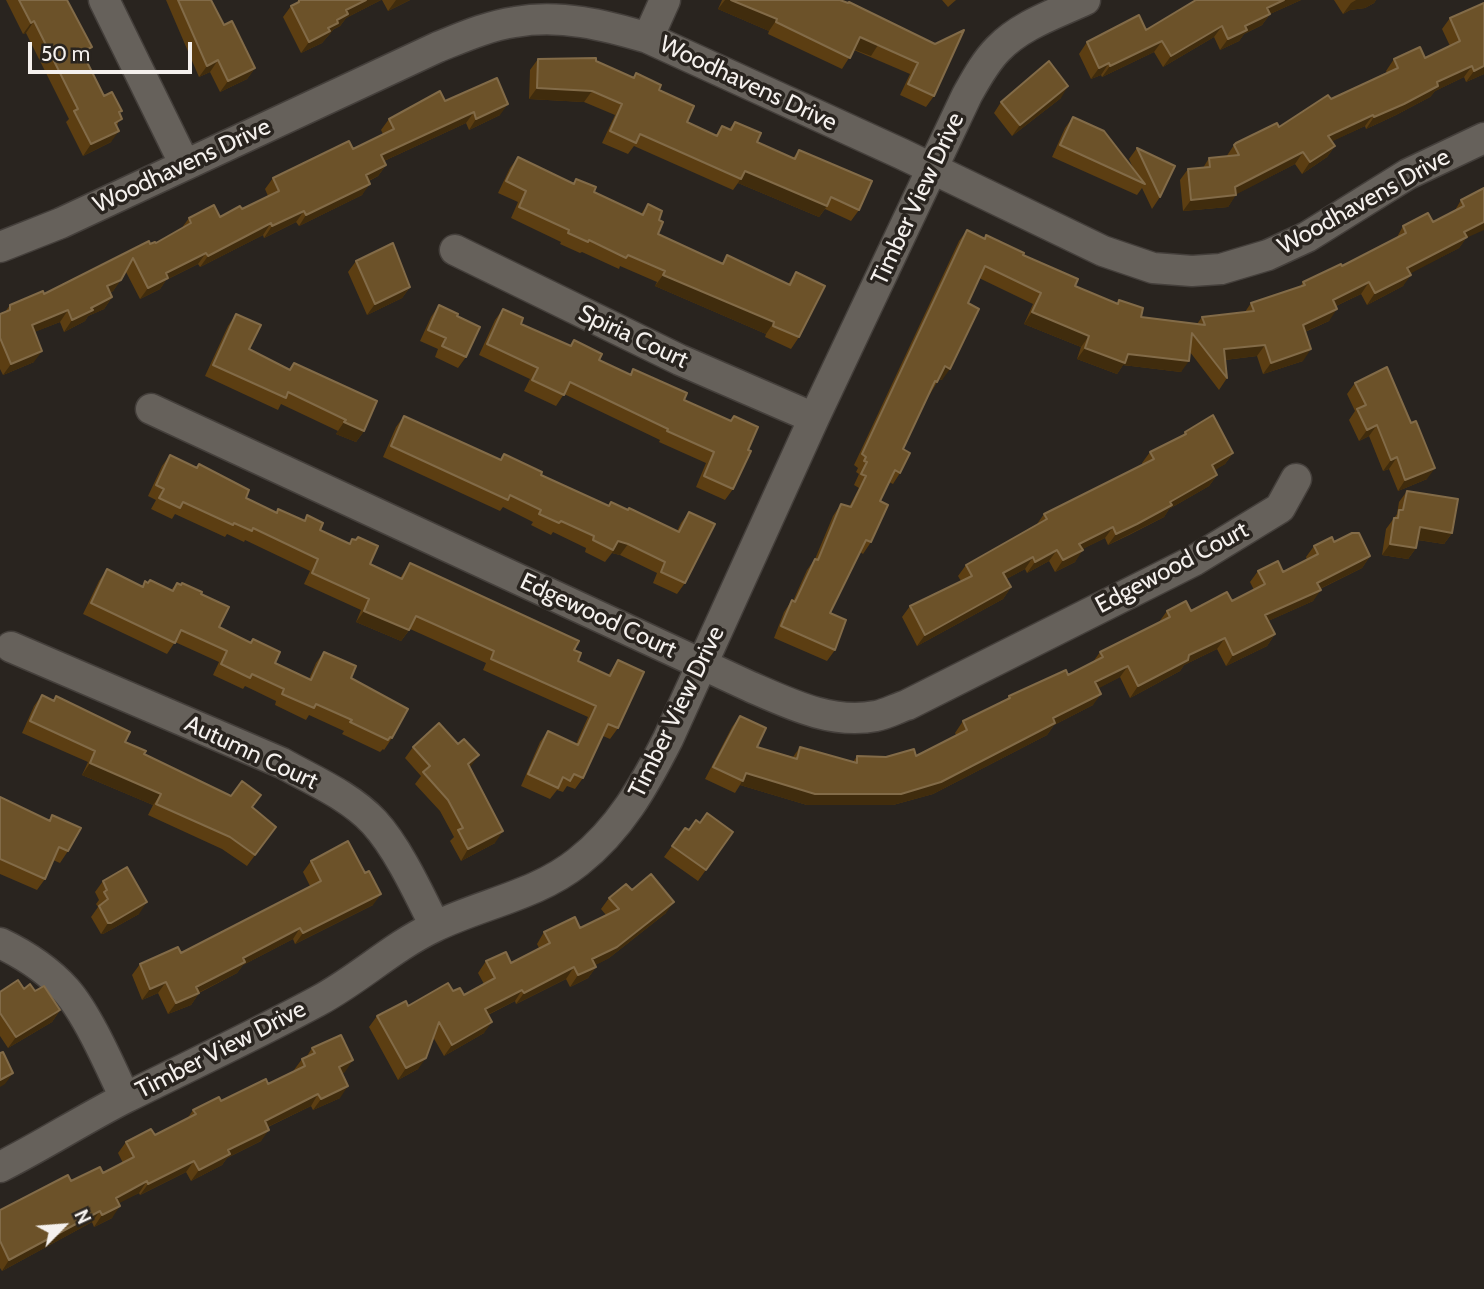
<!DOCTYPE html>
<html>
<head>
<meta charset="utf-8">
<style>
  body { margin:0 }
  #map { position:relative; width:1484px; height:1289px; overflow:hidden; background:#29241f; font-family:Cabin,sans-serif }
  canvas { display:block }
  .north { position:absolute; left:28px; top:1191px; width:70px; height:70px; -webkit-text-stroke:5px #29241f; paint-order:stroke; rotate:65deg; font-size:19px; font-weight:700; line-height:28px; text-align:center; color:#f5f1ee }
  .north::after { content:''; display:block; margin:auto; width:24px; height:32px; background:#f5f1ee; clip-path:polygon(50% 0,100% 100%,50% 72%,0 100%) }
  .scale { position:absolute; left:28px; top:42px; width:164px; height:32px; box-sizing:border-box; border:4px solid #f5f1ee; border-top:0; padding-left:9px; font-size:21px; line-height:24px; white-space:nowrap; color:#f5f1ee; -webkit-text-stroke:5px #29241f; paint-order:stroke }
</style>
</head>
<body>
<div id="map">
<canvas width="1484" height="1289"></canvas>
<div class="north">N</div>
<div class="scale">50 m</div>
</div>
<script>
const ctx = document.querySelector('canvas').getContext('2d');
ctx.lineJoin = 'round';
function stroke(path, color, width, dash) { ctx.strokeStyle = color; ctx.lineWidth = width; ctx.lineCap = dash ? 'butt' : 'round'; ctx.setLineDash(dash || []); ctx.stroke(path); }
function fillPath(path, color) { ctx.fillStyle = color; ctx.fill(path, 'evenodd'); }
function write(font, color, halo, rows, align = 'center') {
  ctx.font = font + ' Cabin,sans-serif'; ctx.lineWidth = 7; ctx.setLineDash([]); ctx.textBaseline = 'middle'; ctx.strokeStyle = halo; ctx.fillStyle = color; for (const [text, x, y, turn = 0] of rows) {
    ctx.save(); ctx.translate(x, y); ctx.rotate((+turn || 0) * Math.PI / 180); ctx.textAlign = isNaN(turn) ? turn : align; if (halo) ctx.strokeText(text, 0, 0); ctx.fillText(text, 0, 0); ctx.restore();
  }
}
const minor = new Path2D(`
  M 104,0 L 185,165
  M 648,38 L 665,0
  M 0,247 L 61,223 L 438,47 C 463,37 488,26 515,22 C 560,14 605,25 648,38 L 902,154 L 1103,251 L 1153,268 L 1192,271 L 1221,269 L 1268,255 L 1307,237 L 1408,174 L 1484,138
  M 455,250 L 680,360 L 814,418
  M 151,409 L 751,687 C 790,704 833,725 876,716 C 887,714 897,708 907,705 L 1195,560 L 1280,508 L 1296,479
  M 11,647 L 282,763 C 312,780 350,796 374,822 C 398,848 419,894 435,926
  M 0,943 C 23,954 48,970 66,990 C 88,1015 110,1066 125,1098
  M 0,1167 C 42,1146 82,1120 125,1098 C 189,1066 255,1035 318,1001 C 359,979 392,947 434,927 C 481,904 537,895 578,862 C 620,829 644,786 668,739 L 814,418 L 967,95 C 976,79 985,62 998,49 C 1021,25 1055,14 1085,0`);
stroke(minor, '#443f3b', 33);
stroke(minor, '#66615b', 30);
fillPath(new Path2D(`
  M 6,0 L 67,0 L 85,58 L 104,96 L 120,114 L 117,127 L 111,142 L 83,156 L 66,122 L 69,119 L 26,33 L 23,34 Z
  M 166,0 L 211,0 L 224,25 L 255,68 L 247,79 L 220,92 L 210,72 L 199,77 Z
  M 299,0 L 381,0 L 346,18 L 340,26 L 334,29 L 322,43 L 301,53 L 283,17 L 291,6 L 296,3 Z
  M 382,0 L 410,0 L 388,11 Z
  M 722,0 L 840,0 L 935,44 L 934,96 L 926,107 L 900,95 L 910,74 L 854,50 L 842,69 L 768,34 L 769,31 L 718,9 Z
  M 942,0 L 956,0 L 948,7 Z
  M 1196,0 L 1301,0 L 1270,14 L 1262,25 L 1244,34 L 1239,41 L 1220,50 L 1214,37 L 1163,67 L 1154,52 L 1102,77 L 1101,75 L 1091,79 L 1079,54 L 1087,42 L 1146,30 Z
  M 1334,0 L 1376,0 L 1374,3 L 1365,8 L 1350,10 L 1343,14 Z
  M 1484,3 L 1484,74 L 1466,82 L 1464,77 L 1435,91 L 1430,97 L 1396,115 L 1366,129 L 1365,126 L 1332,141 L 1335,146 L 1327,157 L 1302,174 L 1295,164 L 1236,194 L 1228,207 L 1183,211 L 1180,180 L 1188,169 L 1203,168 L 1209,158 L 1226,157 L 1234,145 L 1279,127 L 1331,99 L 1387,73 L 1386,71 L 1394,59 L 1425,58 L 1450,46 L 1442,29 L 1450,18 Z
  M 538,59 L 596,61 L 633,78 L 636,73 L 659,90 L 687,122 L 716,135 L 722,126 L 729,129 L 735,122 L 757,142 L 793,158 L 799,150 L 859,210 L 851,221 L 825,209 L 819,217 L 738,183 L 733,190 L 634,146 L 628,154 L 602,143 L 615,115 L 584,102 L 529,99 L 530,70 Z
  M 1061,98 L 1012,136 L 994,113 L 1001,102 Z
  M 445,101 L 500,115 L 469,130 L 466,123 L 384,161 L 386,165 L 378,176 L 369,181 L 362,195 L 299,226 L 296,222 L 264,238 L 263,235 L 200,267 L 198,264 L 166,280 L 160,289 L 140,299 L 126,272 L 113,291 L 110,293 L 112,297 L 104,309 L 88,316 L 85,321 L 64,332 L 60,322 L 34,332 L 34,362 L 3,375 L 0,369 L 0,314 L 5,312 L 10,305 L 44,294 L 150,244 L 156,243 L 181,229 L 189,218 L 220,217 L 242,209 L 268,196 L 265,189 L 273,178 L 353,149 L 383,134 L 381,130 L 389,119 Z
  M 1073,117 L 1133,168 L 1129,159 L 1137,148 L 1160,197 L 1152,209 L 1142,188 L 1137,195 L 1052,157 L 1065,128 Z
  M 518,157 L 573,184 L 576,179 L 594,192 L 641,214 L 648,204 L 659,220 L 658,234 L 722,263 L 727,255 L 788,284 L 796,272 L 799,337 L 791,349 L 765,337 L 766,334 L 655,286 L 657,282 L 620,266 L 619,269 L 582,252 L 580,253 L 560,244 L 561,242 L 511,218 L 518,202 L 498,193 L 510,168 Z
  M 1484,188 L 1466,238 L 1459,248 L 1410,273 L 1403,286 L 1367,305 L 1361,294 L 1336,306 L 1329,321 L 1305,332 L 1303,361 L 1263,374 L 1257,356 L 1225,360 L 1227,378 L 1219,390 L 1190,352 L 1181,372 L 1123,365 L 1117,374 L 1077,359 L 1081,347 L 1024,324 L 1033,304 L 979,278 L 968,303 L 942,380 L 939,379 L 930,394 L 929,393 L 903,449 L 900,473 L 893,484 L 889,482 L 880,501 L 871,542 L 863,554 L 860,552 L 830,613 L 835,650 L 827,661 L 774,638 L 784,612 L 792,600 L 793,601 L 807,570 L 815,559 L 833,516 L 841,504 L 849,507 L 859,488 L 854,485 L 859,474 L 856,472 L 858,468 L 854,465 L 959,241 L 967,230 L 984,238 L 986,235 L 1075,286 L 1117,303 L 1119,300 L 1141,317 L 1197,324 L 1202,317 L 1245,312 L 1251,303 L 1300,287 L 1303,282 L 1342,266 L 1396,239 L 1403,226 L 1433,222 L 1454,212 L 1461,200 Z
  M 356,261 L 410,287 L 402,298 L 367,315 L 348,272 Z
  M 439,305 L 457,316 L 466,357 L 458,368 L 435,357 L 438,349 L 420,341 L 431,317 Z
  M 503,309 L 521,324 L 570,345 L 574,340 L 599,360 L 630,375 L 633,369 L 684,400 L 730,421 L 734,416 L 748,450 L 733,489 L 725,500 L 696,487 L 706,463 L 659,442 L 660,440 L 564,394 L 556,406 L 524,391 L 530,379 L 479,355 L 495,320 Z
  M 236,314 L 249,349 L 289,369 L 294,363 L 364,431 L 356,442 L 336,434 L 338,431 L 281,404 L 278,410 L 205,376 L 228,326 Z
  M 1355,383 L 1427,479 L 1398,491 L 1389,469 L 1383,471 L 1369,436 L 1359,441 L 1349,420 L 1355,411 L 1347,394 Z
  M 404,416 L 500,460 L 504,454 L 541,475 L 608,506 L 611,502 L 677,531 L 681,523 L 689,512 L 685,583 L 677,594 L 653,583 L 657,573 L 620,555 L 612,553 L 605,562 L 585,552 L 586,548 L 553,532 L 551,535 L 531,525 L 533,522 L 503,507 L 500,511 L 383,457 L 396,427 Z
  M 1185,432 L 1233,453 L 1225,464 L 1214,470 L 1217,475 L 1209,486 L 1169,509 L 1164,517 L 1129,535 L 1108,545 L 1105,538 L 1082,549 L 1075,562 L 1055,572 L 1049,561 L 1027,573 L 1025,569 L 1006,579 L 1011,587 L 1003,599 L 917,646 L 902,617 L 910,606 L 961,581 L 958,576 L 966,565 L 1037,524 L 1044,514 L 1143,465 L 1142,463 L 1150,452 L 1183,435 Z
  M 170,455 L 246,498 L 276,512 L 278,509 L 304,520 L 307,515 L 320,530 L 349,543 L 352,539 L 370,564 L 400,578 L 410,563 L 574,650 L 578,661 L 608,675 L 618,660 L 618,728 L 610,739 L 603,736 L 583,778 L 575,789 L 567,786 L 563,792 L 557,790 L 550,799 L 521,786 L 540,742 L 548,731 L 576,744 L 588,717 L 483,670 L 486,663 L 410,629 L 401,641 L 356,622 L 361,610 L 304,584 L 310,571 L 245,540 L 244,542 L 227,534 L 225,537 L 175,514 L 172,519 L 151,509 L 156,500 L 148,496 L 162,466 Z
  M 1407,491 L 1452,533 L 1444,544 L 1418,540 L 1416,548 L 1408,559 L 1382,555 L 1386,529 L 1397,514 L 1399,502 Z
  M 1334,542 L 1370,556 L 1362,568 L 1320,589 L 1313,601 L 1268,621 L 1275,634 L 1267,646 L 1226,666 L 1217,649 L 1184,665 L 1180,671 L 1130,698 L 1120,677 L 1098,688 L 1093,705 L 1054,725 L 1047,735 L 933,794 L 893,805 L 807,805 L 740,785 L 735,793 L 705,779 L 732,727 L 740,716 L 757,747 L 793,757 L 800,747 L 853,762 L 857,756 L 886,757 L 916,756 L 956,735 L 955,733 L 963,721 L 1006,700 L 1009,696 L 1068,675 L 1093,662 L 1100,652 L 1159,622 L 1167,611 L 1191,611 L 1232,601 L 1254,590 L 1250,582 L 1258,571 L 1283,572 L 1307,560 L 1306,557 L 1314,546 Z
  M 107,569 L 142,586 L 145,581 L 171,590 L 177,583 L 201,594 L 219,627 L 251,642 L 253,639 L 275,663 L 309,679 L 316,663 L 324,652 L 351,678 L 392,738 L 384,750 L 383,749 L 380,752 L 342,734 L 344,731 L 309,715 L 306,720 L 275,705 L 276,701 L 245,686 L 243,689 L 213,675 L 219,662 L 175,642 L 167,654 L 83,614 L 99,581 Z
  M 42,695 L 53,700 L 56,696 L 144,754 L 252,807 L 276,827 L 247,866 L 222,849 L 148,815 L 153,805 L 82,775 L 88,762 L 22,733 L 34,706 Z
  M 413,747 L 470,767 L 495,843 L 461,861 L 450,841 L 454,837 L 440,811 L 415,784 L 421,776 L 405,758 Z
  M 0,797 L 49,820 L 52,815 L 68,851 L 60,863 L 53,860 L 45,879 L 37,890 L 0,874 Z
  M 685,828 L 689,830 L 733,832 L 698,881 L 664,857 Z
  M 311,861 L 373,905 L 295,944 L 293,939 L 243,965 L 237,973 L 199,993 L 191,1005 L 168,1014 L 158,993 L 142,1000 L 132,975 L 140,964 L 181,953 L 310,886 L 303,872 Z
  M 103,881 L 139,914 L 103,934 L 101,934 L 91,917 L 98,907 L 96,904 L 99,900 L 95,892 Z
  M 632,890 L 666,913 L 609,958 L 595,965 L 596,967 L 588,978 L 570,987 L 566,979 L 516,1004 L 515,1001 L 488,1015 L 484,1033 L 444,1056 L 433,1037 L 418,1069 L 398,1080 L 369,1027 L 377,1016 L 453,991 L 464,995 L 484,984 L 478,973 L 486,961 L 511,963 L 539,948 L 537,944 L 544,932 L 580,928 L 606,915 L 601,909 L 609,898 Z
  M 24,989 L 60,1010 L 52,1022 L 8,1048 L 0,1036 L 0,992 Z
  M 312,1048 L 345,1072 L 342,1073 L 340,1098 L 313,1110 L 311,1106 L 268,1127 L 261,1141 L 227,1158 L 222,1165 L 191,1181 L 186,1172 L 140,1195 L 139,1193 L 118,1203 L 112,1218 L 94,1227 L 92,1222 L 2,1271 L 0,1268 L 0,1210 L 71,1181 L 103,1173 L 123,1163 L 118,1153 L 126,1142 L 155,1135 L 187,1119 L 193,1110 L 268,1084 L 294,1071 L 294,1070 L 302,1059 L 307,1056 Z`), '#5c3e12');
fillPath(new Path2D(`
  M 366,0 L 381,0 L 346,18 L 340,26 L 334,29 L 322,43 L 301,53 L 309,42 L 328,28 L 346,10 Z
  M 396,0 L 410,0 L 388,11 Z
  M 725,0 L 731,0 L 777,19 L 769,31 L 718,9 Z
  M 1284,0 L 1301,0 L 1259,19 L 1267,8 Z
  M 1356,0 L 1376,0 L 1374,3 L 1365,8 L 1350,10 L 1343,14 L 1351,3 Z
  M 1270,14 L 1262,25 L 1244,34 L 1239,41 L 1220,50 L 1228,39 L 1245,26 Z
  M 34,21 L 26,33 L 23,34 L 31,23 Z
  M 1222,26 L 1214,37 L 1163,67 L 1171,56 Z
  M 860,37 L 878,45 L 871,56 L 853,49 Z
  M 1162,41 L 1154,52 L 1102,77 L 1110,66 Z
  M 92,47 L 84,58 L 82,52 Z
  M 218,60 L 210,72 L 199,77 L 207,66 Z
  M 1109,63 L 1101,75 L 1091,79 L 1099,68 Z
  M 1472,66 L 1464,77 L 1435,91 L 1430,97 L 1396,115 L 1366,129 L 1374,117 L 1437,82 Z
  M 1484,66 L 1484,74 L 1466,82 L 1474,71 Z
  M 255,68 L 247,79 L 220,92 L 228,81 Z
  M 1068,86 L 1061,98 L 1012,136 L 1020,125 Z
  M 537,88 L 592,91 L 584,102 L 529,99 Z
  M 508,104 L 500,115 L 469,130 L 476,119 Z
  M 474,112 L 466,123 L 373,166 L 381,155 Z
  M 1373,115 L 1365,126 L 1320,147 L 1328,136 Z
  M 119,131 L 111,142 L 83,156 L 91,144 Z
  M 1335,146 L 1327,157 L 1302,174 L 1310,162 Z
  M 1303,152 L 1295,164 L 1233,196 L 1236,195 L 1228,207 L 1183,211 L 1191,200 L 1235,187 Z
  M 386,165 L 378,176 L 358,186 L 366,175 Z
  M 745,171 L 827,206 L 819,217 L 738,183 Z
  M 370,184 L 362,195 L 299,226 L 306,215 Z
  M 304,211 L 296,222 L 264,238 L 272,226 Z
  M 1484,222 L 1484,230 L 1466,238 L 1459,248 L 1400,279 L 1407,268 L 1464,232 Z
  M 271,223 L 263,235 L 200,267 L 208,256 Z
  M 206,253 L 198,264 L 166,280 L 160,289 L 140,299 L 148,288 L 166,273 Z
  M 663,275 L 774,322 L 766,334 L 655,286 Z
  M 1411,275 L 1403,286 L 1367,305 L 1375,293 Z
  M 121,280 L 113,291 L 100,297 L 107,286 Z
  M 1369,282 L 1361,294 L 1325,311 L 1333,300 Z
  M 410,287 L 402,298 L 367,315 L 375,304 Z
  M 112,297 L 104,309 L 88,316 L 85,321 L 64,332 L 72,320 L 91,308 Z
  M 1337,309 L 1329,321 L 1295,336 L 1303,325 Z
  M 68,310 L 60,322 L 24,336 L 32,325 Z
  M 1032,312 L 1089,336 L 1081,347 L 1024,324 Z
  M 1265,345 L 1257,356 L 1216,361 L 1224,349 Z
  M 1085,348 L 1128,354 L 1189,361 L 1181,372 L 1123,365 L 1117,374 L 1077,359 Z
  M 1311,349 L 1303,361 L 1263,374 L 1271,363 Z
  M 42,351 L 34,362 L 3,375 L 11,364 Z
  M 945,366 L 950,369 L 942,380 L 937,378 Z
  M 344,422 L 364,431 L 356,442 L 336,434 Z
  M 1377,425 L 1369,436 L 1359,441 L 1367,430 Z
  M 1233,453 L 1225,464 L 1204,477 L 1212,465 Z
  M 1397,457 L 1389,469 L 1383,471 L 1391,460 Z
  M 1435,468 L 1427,479 L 1398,491 L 1405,480 Z
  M 1217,475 L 1209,486 L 1169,509 L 1164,517 L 1108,545 L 1116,534 Z
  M 1113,527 L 1105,538 L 1071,555 L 1079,544 Z
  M 1420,527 L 1452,533 L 1444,544 L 1412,539 Z
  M 618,541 L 628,544 L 620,555 L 612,553 Z
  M 1390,544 L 1416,548 L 1408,559 L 1382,555 Z
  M 1057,550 L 1049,561 L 1027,573 L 1035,562 Z
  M 1083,550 L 1075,562 L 1055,572 L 1063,560 Z
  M 1370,556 L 1362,568 L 1309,594 L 1317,583 Z
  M 1033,557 L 1025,569 L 995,585 L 1003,573 Z
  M 1011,587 L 1003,599 L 917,646 L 925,635 Z
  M 1321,590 L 1313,601 L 1257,626 L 1265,615 Z
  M 364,611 L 409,630 L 401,641 L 356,622 Z
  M 1275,634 L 1267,646 L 1226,666 L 1233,655 Z
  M 1225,638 L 1217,649 L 1184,665 L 1180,671 L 1130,698 L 1138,686 L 1189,655 Z
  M 1128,666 L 1120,677 L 1088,694 L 1095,682 Z
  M 1101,694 L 1093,705 L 1054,725 L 1047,735 L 933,794 L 893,805 L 807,805 L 740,785 L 746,773 L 815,794 L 1053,718 Z
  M 479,755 L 471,766 L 460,775 L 468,764 Z
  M 90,763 L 161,794 L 153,805 L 82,775 Z
  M 503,831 L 495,843 L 461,861 L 468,849 Z
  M 381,894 L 373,905 L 295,944 L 303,933 Z
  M 147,902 L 139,914 L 103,934 L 101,934 L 108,923 Z
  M 674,902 L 666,913 L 609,958 L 584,971 L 592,959 Z
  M 300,928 L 293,939 L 243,965 L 237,973 L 188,998 L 199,993 L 191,1005 L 168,1014 L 176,1003 L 196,987 L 243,958 Z
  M 574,967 L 566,979 L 516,1004 L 524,993 Z
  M 596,967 L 588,978 L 570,987 L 578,975 Z
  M 166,982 L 158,993 L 142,1000 L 150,989 Z
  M 522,990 L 515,1001 L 477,1020 L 485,1009 Z
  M 60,1010 L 52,1022 L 8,1048 L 16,1037 Z
  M 492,1022 L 484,1033 L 444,1056 L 452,1045 Z
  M 426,1058 L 418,1069 L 398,1080 L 406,1068 Z
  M 353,1060 L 345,1072 L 331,1078 L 339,1067 Z
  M 13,1073 L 5,1084 L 0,1087 L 0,1080 Z
  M 348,1086 L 340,1098 L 313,1110 L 321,1099 Z
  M 318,1094 L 311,1106 L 257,1132 L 265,1121 Z
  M 269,1130 L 261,1141 L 227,1158 L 222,1165 L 191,1181 L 199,1170 L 228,1150 Z
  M 194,1161 L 186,1172 L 140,1195 L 148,1184 Z
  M 147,1181 L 139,1193 L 108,1209 L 116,1198 Z
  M 120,1206 L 112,1218 L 94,1227 L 102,1215 Z
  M 100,1211 L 92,1222 L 2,1271 L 9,1260 Z`), '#402c0d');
const building = new Path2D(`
  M 19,0 L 67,0 L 92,47 L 82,52 L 104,96 L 112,92 L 122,111 L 119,112 L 122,119 L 115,123 L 119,131 L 91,144 L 74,111 L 78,109 L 34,21 L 31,23 Z
  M 178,0 L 211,0 L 224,25 L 232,21 L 255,68 L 228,81 L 218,60 L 207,66 Z
  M 299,0 L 366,0 L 346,10 L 348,14 L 337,20 L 338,23 L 328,28 L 330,31 L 309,42 L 291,6 L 299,2 Z
  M 731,0 L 840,0 L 848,3 L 849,2 L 935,44 L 964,30 L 934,96 L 908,84 L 918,63 L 860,37 L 850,58 L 776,22 L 777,19 Z
  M 1196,0 L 1284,0 L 1267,8 L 1270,14 L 1245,26 L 1247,30 L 1228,39 L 1222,26 L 1171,56 L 1162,41 L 1110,66 L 1109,63 L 1099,68 L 1087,42 L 1139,15 L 1146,30 Z
  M 1484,3 L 1484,66 L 1474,71 L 1472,66 L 1437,82 L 1438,86 L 1404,104 L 1374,117 L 1373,115 L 1328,136 L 1335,146 L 1310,162 L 1303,152 L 1235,187 L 1236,195 L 1191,200 L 1188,169 L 1210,167 L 1209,158 L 1239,155 L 1234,145 L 1236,143 L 1277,123 L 1279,127 L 1328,95 L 1331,99 L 1398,68 L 1394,59 L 1420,47 L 1425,58 L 1460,41 L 1450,18 Z
  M 596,58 L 596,61 L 634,78 L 636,73 L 661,85 L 659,90 L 694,106 L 687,122 L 717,136 L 722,126 L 731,130 L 735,122 L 761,133 L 757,142 L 795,159 L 799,150 L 872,181 L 859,210 L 831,197 L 827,206 L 745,171 L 741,179 L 640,134 L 636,143 L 610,131 L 622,104 L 592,91 L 537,88 L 538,59 Z
  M 1049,61 L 1068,86 L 1020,125 L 1001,102 Z
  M 497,78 L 508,104 L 476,119 L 474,112 L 381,155 L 386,165 L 366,175 L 370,184 L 306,215 L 304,211 L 272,226 L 271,223 L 208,256 L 206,253 L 166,273 L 168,278 L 148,288 L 133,258 L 121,280 L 107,286 L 112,297 L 91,308 L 93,310 L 72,320 L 68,310 L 32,325 L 42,351 L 11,364 L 0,338 L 0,314 L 10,310 L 10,305 L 43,291 L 44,294 L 149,241 L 150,244 L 155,242 L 156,243 L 191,223 L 189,218 L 214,205 L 220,217 L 240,206 L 242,209 L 279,191 L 273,178 L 349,141 L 353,149 L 394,129 L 389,119 L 440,91 L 445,101 Z
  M 1073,117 L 1104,131 L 1145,184 L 1060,145 Z
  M 1137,148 L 1175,166 L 1160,197 Z
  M 518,157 L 574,184 L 576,179 L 596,187 L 594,192 L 643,215 L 648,204 L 662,211 L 659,220 L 663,222 L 658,234 L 723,264 L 727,255 L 790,285 L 796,272 L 825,286 L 799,337 L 773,326 L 774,322 L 663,275 L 665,271 L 628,255 L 626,258 L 589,240 L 588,242 L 568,233 L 569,230 L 519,207 L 526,191 L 506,181 Z
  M 1484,188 L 1484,222 L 1464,232 L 1467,237 L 1407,268 L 1411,275 L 1375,293 L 1369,282 L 1333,300 L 1337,309 L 1303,325 L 1311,349 L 1271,363 L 1265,345 L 1224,349 L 1227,378 L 1192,333 L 1189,361 L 1128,354 L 1125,363 L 1085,348 L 1089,336 L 1032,312 L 1041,293 L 985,266 L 968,303 L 979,309 L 950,369 L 945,366 L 937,382 L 935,381 L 903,449 L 910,453 L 900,473 L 895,470 L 880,501 L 888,505 L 871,542 L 866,540 L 830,613 L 846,620 L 835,650 L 781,626 L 792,600 L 795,602 L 815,559 L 818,560 L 841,504 L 851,507 L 866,476 L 861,474 L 867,462 L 864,461 L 866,457 L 862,454 L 967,230 L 985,239 L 986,235 L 1024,253 L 1023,255 L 1078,279 L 1075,286 L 1118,304 L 1119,300 L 1143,308 L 1141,317 L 1205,325 L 1202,317 L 1254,311 L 1251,303 L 1305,285 L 1303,282 L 1341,264 L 1342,266 L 1406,233 L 1403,226 L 1428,213 L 1433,222 L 1464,206 L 1461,200 Z
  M 393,243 L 410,287 L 375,304 L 356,261 Z
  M 439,305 L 458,314 L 457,316 L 480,327 L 466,357 L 442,346 L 446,338 L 428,330 Z
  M 503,309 L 523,318 L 521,324 L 571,346 L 574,340 L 602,354 L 599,360 L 631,375 L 633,369 L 687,393 L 684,400 L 731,421 L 734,416 L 758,427 L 748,450 L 751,451 L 733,489 L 704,476 L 714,452 L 667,431 L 668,429 L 570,382 L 564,395 L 532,380 L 538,368 L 487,344 Z
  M 236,314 L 261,325 L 249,349 L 290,370 L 294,363 L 377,401 L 364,431 L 344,422 L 346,420 L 288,392 L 286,398 L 213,365 Z
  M 1387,367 L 1411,423 L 1416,421 L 1435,468 L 1405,480 L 1397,457 L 1391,460 L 1377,425 L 1367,430 L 1357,409 L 1366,405 L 1355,383 Z
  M 1213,415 L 1233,453 L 1212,465 L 1217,475 L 1170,502 L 1172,505 L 1137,524 L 1116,534 L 1113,527 L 1079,544 L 1083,550 L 1063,560 L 1057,550 L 1035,562 L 1033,557 L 1003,573 L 1011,587 L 925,635 L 910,606 L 972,576 L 966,565 L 1047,519 L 1044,514 L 1154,459 L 1150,452 L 1186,434 L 1185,432 Z
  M 404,416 L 501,460 L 504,454 L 542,472 L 541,475 L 609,506 L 611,502 L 628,510 L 629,508 L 679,532 L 689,512 L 715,524 L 685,583 L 661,572 L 665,562 L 628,544 L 618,541 L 613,550 L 593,540 L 594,536 L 561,521 L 559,523 L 539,514 L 541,510 L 510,495 L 508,500 L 391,446 Z
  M 170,455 L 197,468 L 199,464 L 249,490 L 246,498 L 277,513 L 278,509 L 305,521 L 307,515 L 323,523 L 320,530 L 350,544 L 352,539 L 356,540 L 358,537 L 378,546 L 370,564 L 402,579 L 410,563 L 579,641 L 574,650 L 581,653 L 578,661 L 610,676 L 618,660 L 644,672 L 618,728 L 608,724 L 583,778 L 574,774 L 570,781 L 563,777 L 558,788 L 528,774 L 548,731 L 578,745 L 596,706 L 491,659 L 494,651 L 416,616 L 409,630 L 364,611 L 369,599 L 312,573 L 318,559 L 253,528 L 252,531 L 234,523 L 233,525 L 183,502 L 180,508 L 159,498 L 164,489 L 156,485 Z
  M 1407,491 L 1458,499 L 1452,533 L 1420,527 L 1416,548 L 1390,544 L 1394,518 L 1398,518 L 1399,510 L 1403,510 Z
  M 1352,533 L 1359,533 L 1370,556 L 1317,583 L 1321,590 L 1265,615 L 1275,634 L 1233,655 L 1225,638 L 1189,655 L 1188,660 L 1138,686 L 1128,666 L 1095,682 L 1101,694 L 1053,718 L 1055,723 L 941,782 L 901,794 L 815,794 L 746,773 L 743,781 L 713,767 L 740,716 L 766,728 L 757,747 L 797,759 L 800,747 L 857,763 L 857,756 L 886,757 L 914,749 L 916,756 L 967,730 L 963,721 L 1010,698 L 1009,696 L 1066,670 L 1068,675 L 1103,657 L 1100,652 L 1170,617 L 1167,611 L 1186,601 L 1191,611 L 1227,592 L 1232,601 L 1265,584 L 1258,571 L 1278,561 L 1283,572 L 1318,554 L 1314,546 L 1332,537 L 1334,542 Z
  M 107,569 L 143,587 L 145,581 L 148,583 L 150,580 L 173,591 L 177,583 L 181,585 L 182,583 L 202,592 L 201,594 L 229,607 L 219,627 L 251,643 L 253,639 L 280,652 L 275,663 L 311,680 L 324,652 L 356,666 L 351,678 L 408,709 L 392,738 L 390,737 L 388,740 L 350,722 L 352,720 L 316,704 L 314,708 L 282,694 L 284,689 L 252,674 L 250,678 L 221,664 L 227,651 L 181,630 L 175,643 L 91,603 Z
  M 42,695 L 54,701 L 56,696 L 130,732 L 125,742 L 146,751 L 144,754 L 231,796 L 242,781 L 261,795 L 252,807 L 276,827 L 255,855 L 230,837 L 156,804 L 161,794 L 90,763 L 95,751 L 30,721 Z
  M 439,723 L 458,744 L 464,739 L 479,755 L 468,764 L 503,831 L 468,849 L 458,830 L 463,828 L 448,800 L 423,772 L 430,766 L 413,747 Z
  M 0,797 L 50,821 L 52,815 L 81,828 L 68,851 L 59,847 L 45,879 L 0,859 Z
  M 707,813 L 733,832 L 706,870 L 672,846 L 685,828 L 689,830 L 696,820 L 700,823 Z
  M 348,841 L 365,873 L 369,871 L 381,894 L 303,933 L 300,928 L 243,958 L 245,962 L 196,987 L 199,993 L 176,1003 L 166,982 L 150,989 L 140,964 L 178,947 L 181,953 L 321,881 L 311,861 Z
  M 127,867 L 147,902 L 111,923 L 108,923 L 99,906 L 108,899 L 104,892 L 107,890 L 103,881 Z
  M 651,874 L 674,902 L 617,947 L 592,959 L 596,967 L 578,975 L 574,967 L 524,993 L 522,990 L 485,1009 L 492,1022 L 452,1045 L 439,1022 L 426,1058 L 406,1068 L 377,1016 L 406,1001 L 408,1006 L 448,983 L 453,991 L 460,988 L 464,995 L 495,978 L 486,961 L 506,952 L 511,963 L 550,943 L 544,932 L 575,917 L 580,928 L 619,909 L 609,898 L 626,884 L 632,890 Z
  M 18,980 L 24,989 L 30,984 L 35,991 L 44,986 L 60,1010 L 16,1037 L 0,1013 L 0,992 Z
  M 341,1035 L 353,1060 L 339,1067 L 348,1086 L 321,1099 L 318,1094 L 265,1121 L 269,1130 L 228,1150 L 230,1154 L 199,1170 L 194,1161 L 148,1184 L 147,1181 L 116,1198 L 120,1206 L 102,1215 L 100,1211 L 9,1260 L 0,1241 L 0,1210 L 68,1175 L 71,1181 L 100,1167 L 103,1173 L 134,1157 L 126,1142 L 151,1129 L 155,1135 L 196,1114 L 193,1110 L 219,1097 L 221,1101 L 266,1079 L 268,1084 L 305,1066 L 302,1059 L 315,1053 L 312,1048 Z
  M 3,1052 L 13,1073 L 0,1080 L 0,1053 Z`);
fillPath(building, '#6c5229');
stroke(building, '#826b48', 2);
write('24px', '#f5f1ee', '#29241f', [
  ["Woodhavens Drive",748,84,25],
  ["Woodhavens Drive",182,166,-25],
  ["Timber View Drive",918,199,-65],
  ["Woodhavens Drive",1364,202,-29],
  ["Spiria Court",633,337,25],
  ["Edgewood Court",1172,568,-28],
  ["Edgewood Court",598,616,25],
  ["Timber View Drive",677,712,-64],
  ["Autumn Court",251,753,25],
  ["Timber View Drive",221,1050,-27]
]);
</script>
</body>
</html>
